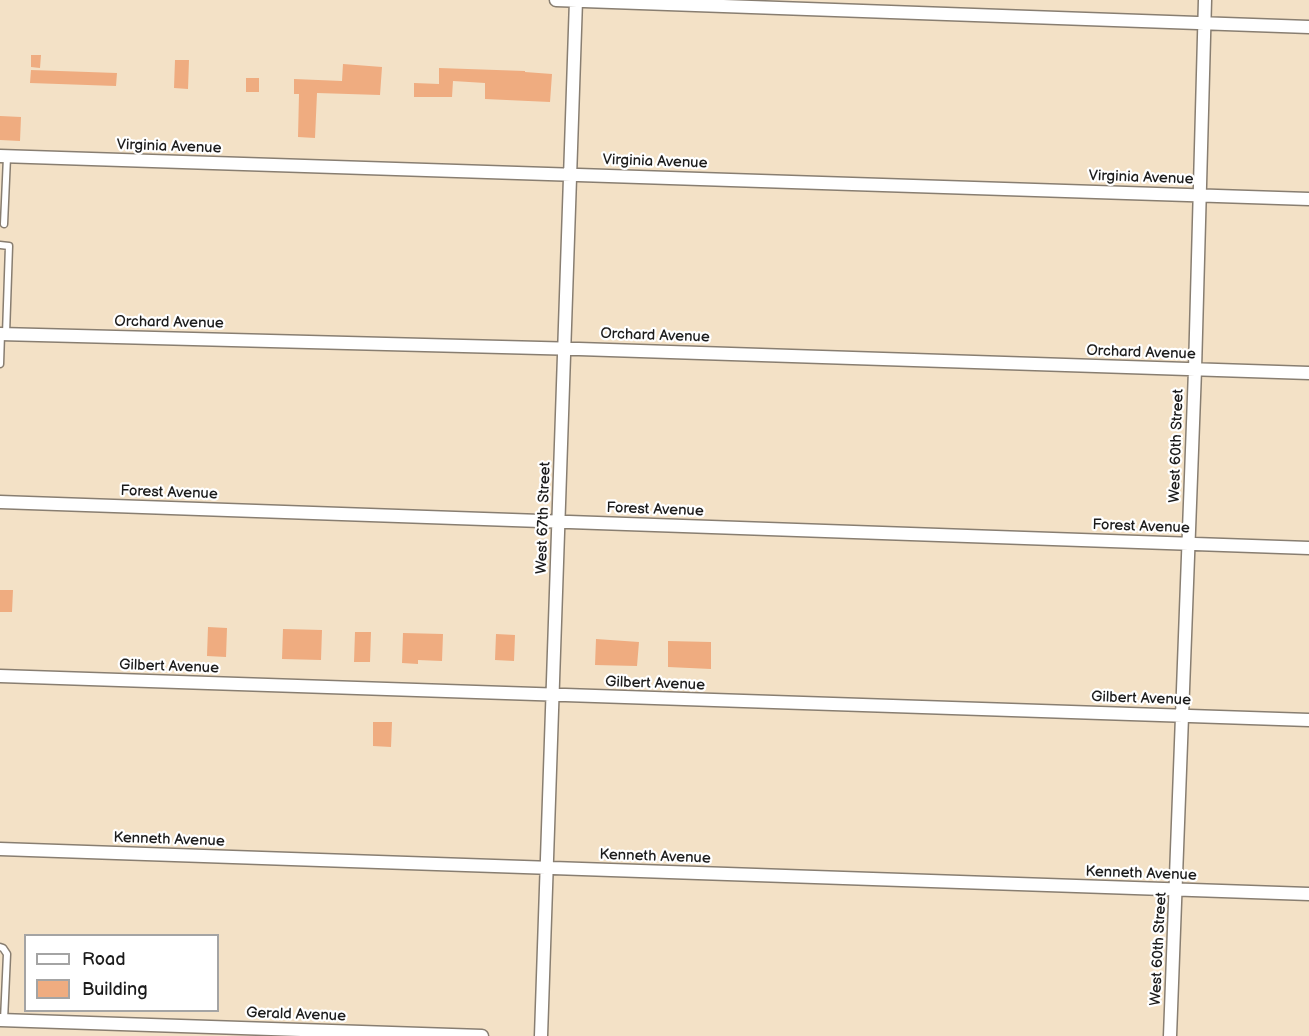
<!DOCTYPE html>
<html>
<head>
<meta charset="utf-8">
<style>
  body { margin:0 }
  #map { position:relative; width:1309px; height:1036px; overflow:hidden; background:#f3e1c6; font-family:"Balsamiq Sans",sans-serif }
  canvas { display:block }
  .legend { position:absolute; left:24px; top:934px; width:195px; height:78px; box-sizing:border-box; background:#fff; border:2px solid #a4a4a4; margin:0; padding:8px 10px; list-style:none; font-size:18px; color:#1c1c1c }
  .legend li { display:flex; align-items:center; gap:12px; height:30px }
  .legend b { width:30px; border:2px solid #a4a4a4 }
</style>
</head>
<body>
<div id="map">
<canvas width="1309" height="1036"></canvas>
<ul class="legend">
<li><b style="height:8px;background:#fff"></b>Road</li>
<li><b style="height:16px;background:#efac80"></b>Building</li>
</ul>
</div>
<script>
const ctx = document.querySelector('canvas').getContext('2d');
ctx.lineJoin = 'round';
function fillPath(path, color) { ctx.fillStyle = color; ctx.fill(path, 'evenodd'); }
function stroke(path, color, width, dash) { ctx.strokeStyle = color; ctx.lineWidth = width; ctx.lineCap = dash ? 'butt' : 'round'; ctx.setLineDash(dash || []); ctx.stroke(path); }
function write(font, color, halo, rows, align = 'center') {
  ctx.font = font + ' "Balsamiq Sans",sans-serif'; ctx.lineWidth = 4.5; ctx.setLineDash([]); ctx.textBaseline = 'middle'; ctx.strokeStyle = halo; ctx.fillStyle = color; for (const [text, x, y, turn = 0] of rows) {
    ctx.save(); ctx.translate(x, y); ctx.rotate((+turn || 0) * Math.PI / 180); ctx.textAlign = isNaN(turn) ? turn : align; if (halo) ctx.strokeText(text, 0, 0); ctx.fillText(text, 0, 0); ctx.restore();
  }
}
fillPath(new Path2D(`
  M 31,55 L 41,55 L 40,68 L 31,67 Z
  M 175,60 L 189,60 L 188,89 L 174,88 Z
  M 343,64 L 382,67 L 380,95 L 317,93 L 315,138 L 298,137 L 299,94 L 294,94 L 294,79 L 342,81 Z
  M 439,68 L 525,71 L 525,72 L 552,74 L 550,102 L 485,99 L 485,83 L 453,81 L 452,97 L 414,97 L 414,83 L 439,84 Z
  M 31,70 L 117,73 L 116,86 L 30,83 Z
  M 246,78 L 259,78 L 259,92 L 246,92 Z
  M 0,116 L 21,117 L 20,141 L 0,140 Z
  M 0,590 L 13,590 L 12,612 L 0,612 Z
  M 208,627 L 227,628 L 226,657 L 207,656 Z
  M 283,629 L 322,630 L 321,660 L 282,659 Z
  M 355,632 L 371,632 L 370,662 L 354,662 Z
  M 403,633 L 443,634 L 442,661 L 418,660 L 418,664 L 402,663 Z
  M 496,634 L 515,635 L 514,661 L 495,660 Z
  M 596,639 L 639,642 L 637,666 L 595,665 Z
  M 668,641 L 711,642 L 711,669 L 668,667 Z
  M 373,722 L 392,722 L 391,747 L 373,746 Z`), '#efac80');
const lane = new Path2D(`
  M 4,224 L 7,157
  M 0,245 L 9,246 L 6,334
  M 0,364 L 1,334
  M 0,947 L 3,948 L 7,954 L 4,1020`);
const street = new Path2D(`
  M 556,0 L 1309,27
  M 0,156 L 1309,199
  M 0,334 L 579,349 L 1309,373
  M 0,502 L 1309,548
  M 0,676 L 1309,720
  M 0,849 L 1309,894
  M 0,1020 L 482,1036
  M 541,1036 L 576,0
  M 1170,1036 L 1195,370 L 1205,0`);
stroke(lane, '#887e71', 9);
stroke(street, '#887e71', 15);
stroke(lane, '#fff', 6);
stroke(street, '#fff', 12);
write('15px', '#1c1c1c', '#fff', [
  ["Virginia Avenue",169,147,2],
  ["Virginia Avenue",655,162,2],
  ["Virginia Avenue",1141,178,2],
  ["Orchard Avenue",169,323,1],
  ["Orchard Avenue",655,336,2],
  ["Orchard Avenue",1141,353,2],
  ["West 60th Street",1177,446,-88],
  ["Forest Avenue",169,493,2],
  ["Forest Avenue",655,510,2],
  ["West 67th Street",544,518,-88],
  ["Forest Avenue",1141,527,2],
  ["Gilbert Avenue",169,667,2],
  ["Gilbert Avenue",655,684,2],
  ["Gilbert Avenue",1141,699,2],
  ["Kenneth Avenue",169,840,2],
  ["Kenneth Avenue",655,857,2],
  ["Kenneth Avenue",1141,874,2],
  ["West 60th Street",1159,949,-87],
  ["Gerald Avenue",296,1015,2]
]);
</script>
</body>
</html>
